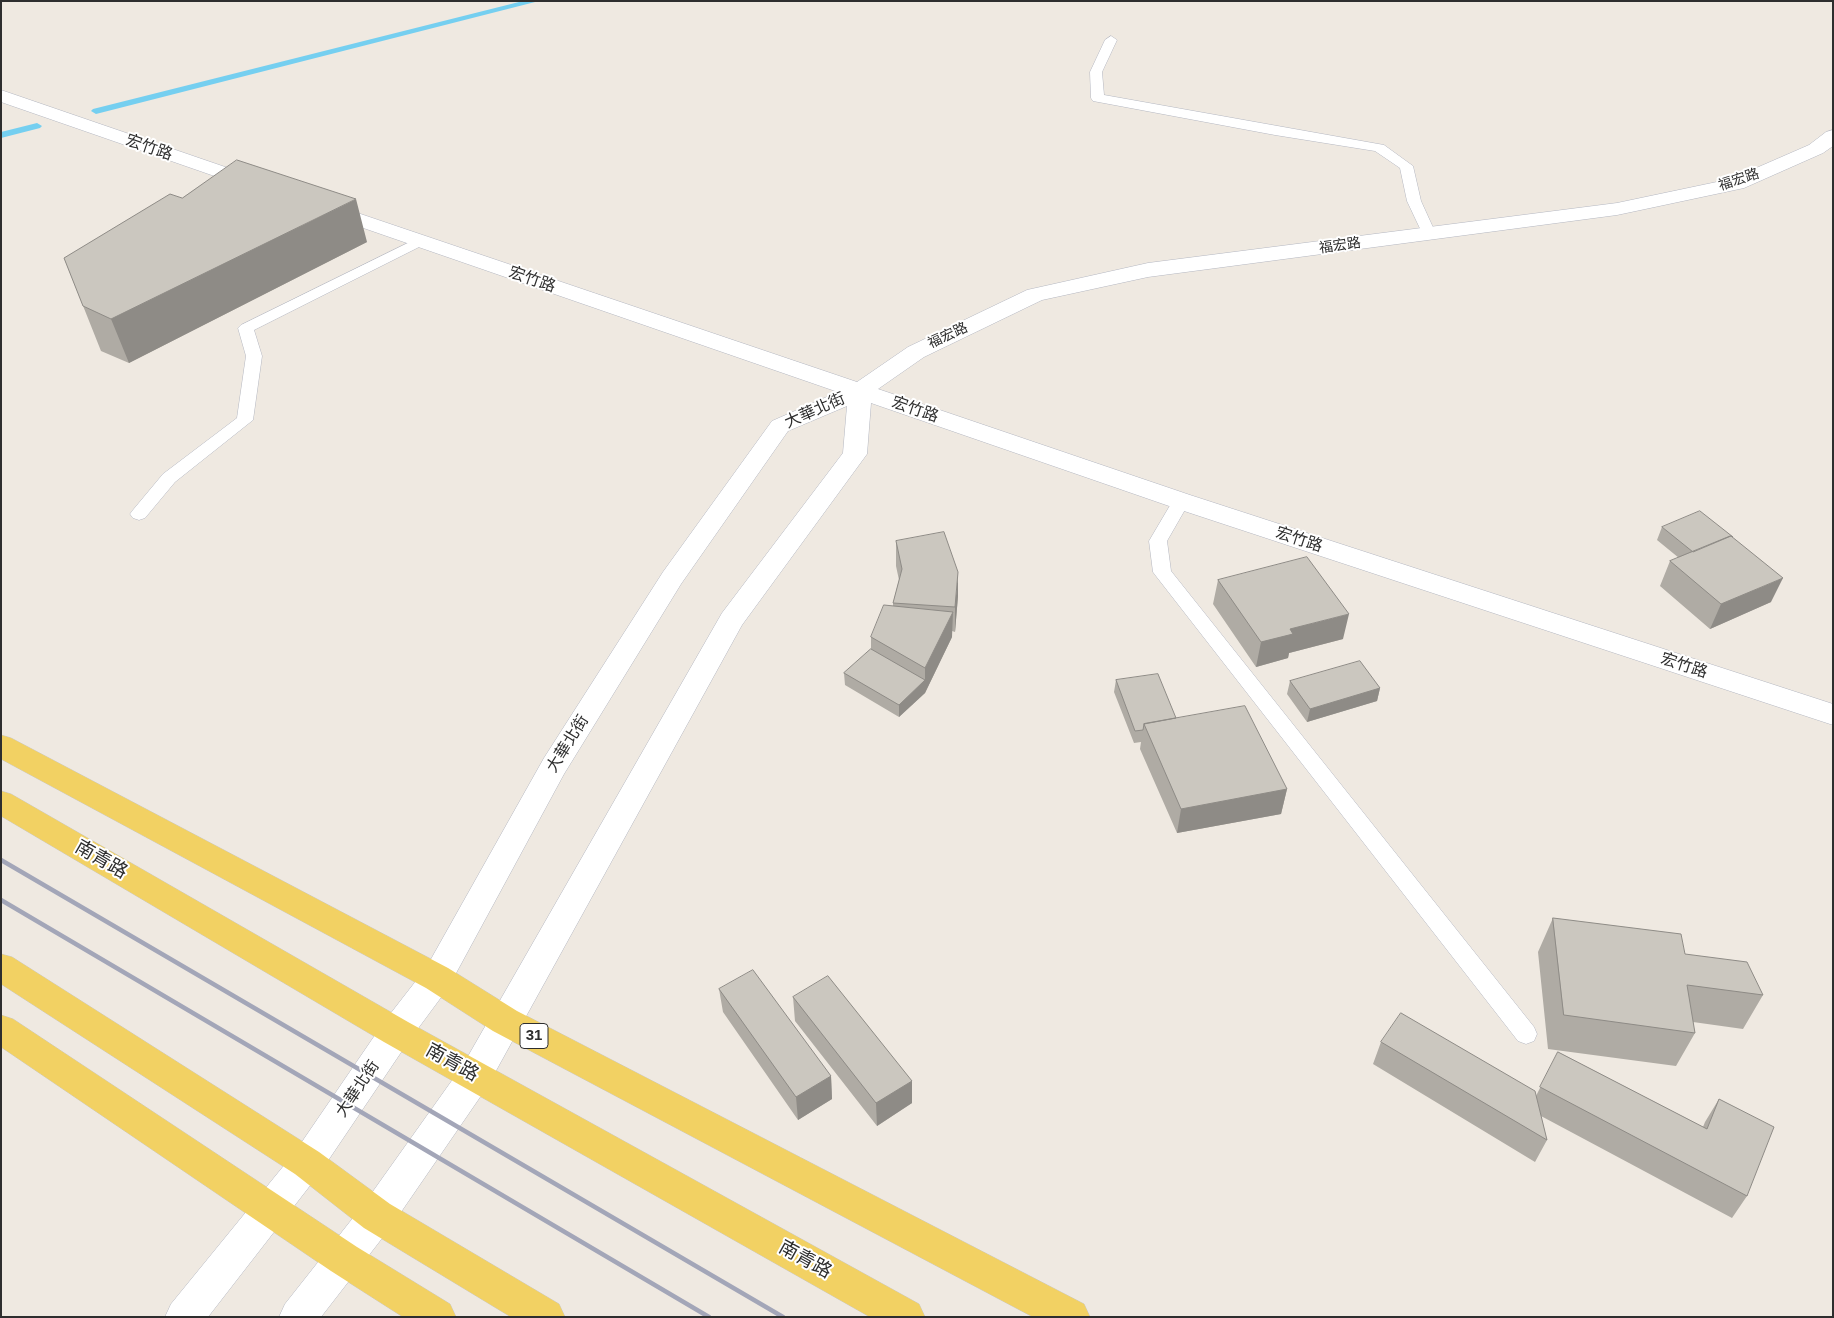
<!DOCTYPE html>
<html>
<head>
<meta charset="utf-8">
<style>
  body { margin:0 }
  #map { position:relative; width:1834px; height:1318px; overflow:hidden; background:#efe9e1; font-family:Helvetica,sans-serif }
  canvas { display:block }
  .frame { position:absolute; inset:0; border:2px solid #2e2e2e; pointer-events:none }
</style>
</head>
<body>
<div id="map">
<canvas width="1834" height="1318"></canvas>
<div class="frame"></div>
</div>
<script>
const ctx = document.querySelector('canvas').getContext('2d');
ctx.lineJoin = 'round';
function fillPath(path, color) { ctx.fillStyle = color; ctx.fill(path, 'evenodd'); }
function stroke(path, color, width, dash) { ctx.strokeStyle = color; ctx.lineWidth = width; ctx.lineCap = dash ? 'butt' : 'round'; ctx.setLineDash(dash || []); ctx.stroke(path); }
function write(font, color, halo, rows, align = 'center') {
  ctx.font = font + ' Helvetica,"Noto Sans TC",sans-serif'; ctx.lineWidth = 4; ctx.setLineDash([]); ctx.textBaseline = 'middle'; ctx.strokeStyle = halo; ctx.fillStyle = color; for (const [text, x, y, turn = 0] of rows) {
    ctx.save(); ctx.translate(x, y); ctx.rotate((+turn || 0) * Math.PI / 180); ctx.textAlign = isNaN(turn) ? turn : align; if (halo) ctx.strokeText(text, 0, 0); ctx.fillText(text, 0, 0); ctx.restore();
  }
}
fillPath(new Path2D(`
  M 523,1 L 539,1 L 96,114 L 91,111 L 93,109 Z
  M 37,123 L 42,126 L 40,128 L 1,138 L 1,132 Z`), '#75cff0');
const service = new Path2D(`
  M 1111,36 L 1117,40 L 1102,72 L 1104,95 L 1384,145 L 1413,166 L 1421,201 L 1436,234 L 1434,237 L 1424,237 L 1407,201 L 1400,168 L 1375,151 L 1275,135 L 1093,101 L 1091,98 L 1090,72 L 1105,40 Z
  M 420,237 L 425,238 L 427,241 L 425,244 L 254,330 L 262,356 L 253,420 L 175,482 L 145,518 L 139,520 L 133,518 L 130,514 L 133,510 L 163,474 L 237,418 L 246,356 L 238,328 L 241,325 Z
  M 1181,495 L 1187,497 L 1190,501 L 1167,541 L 1171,571 L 1534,1027 L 1537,1034 L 1534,1041 L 1526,1044 L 1518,1041 L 1156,576 L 1153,572 L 1149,541 L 1175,497 Z`);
const minor = new Path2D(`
  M 1,90 L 263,180 L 266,184 L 263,188 L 256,190 L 249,188 L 1,102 Z
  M 1833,130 L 1833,146 L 1823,153 L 1744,188 L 1617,215 L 1148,277 L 1042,300 L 924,357 L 878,389 L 1190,495 L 1833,704 L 1833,725 L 1172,507 L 871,403 L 867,454 L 742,625 L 487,1087 L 390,1228 L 321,1317 L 279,1317 L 285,1304 L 364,1204 L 463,1065 L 722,613 L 843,453 L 847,406 L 788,431 L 681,584 L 564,774 L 448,988 L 408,1042 L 319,1174 L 208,1317 L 165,1317 L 171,1304 L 295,1152 L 384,1022 L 426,968 L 544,758 L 663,572 L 772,421 L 838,392 L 320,213 L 317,209 L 320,205 L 327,203 L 334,205 L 857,382 L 908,347 L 1027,290 L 1148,263 L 1617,203 L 1731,179 L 1809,145 L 1826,132 Z`);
const primary = new Path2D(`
  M 1,735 L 11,738 L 448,968 L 517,1011 L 1084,1304 L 1090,1317 L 1033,1317 L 493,1031 L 426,988 L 1,759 Z
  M 1,791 L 11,794 L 408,1022 L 919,1304 L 925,1317 L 870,1317 L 384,1042 L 1,816 Z
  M 1,954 L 12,957 L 319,1152 L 390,1204 L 559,1304 L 565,1317 L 511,1317 L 364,1228 L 295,1174 L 1,984 Z
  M 1,1015 L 13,1019 L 357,1247 L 450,1304 L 456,1317 L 403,1317 L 331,1271 L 1,1047 Z`);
stroke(service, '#b4b7c1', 1);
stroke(minor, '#b4b7c1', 1);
stroke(primary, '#c9c9c9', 1);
fillPath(service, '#fff');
fillPath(minor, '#fff');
fillPath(primary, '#f2d163');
stroke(new Path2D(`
  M 1,860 L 783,1317
  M 1,900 L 709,1317`), '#a3a6b8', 4.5);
fillPath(new Path2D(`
  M 182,198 L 367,242 L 129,363 L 101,351 L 64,258 Z
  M 1662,527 L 1771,602 L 1710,629 L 1660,586 L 1670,561 L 1679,558 L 1657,540 Z
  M 896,541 L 958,596 L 955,632 L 952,631 L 952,637 L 925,693 L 899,717 L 845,685 L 844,673 L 871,649 L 871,637 L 893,606 L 893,603 L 899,580 L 896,566 Z
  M 1218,580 L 1343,639 L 1289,653 L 1288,658 L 1256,667 L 1213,604 Z
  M 1116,680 L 1287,789 L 1281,814 L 1177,833 L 1140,749 L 1141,742 L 1134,743 L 1114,692 Z
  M 1290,681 L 1380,688 L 1377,701 L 1307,722 L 1287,694 Z
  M 1553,918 L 1685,954 L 1763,995 L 1743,1029 L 1693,1022 L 1695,1033 L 1676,1066 L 1548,1049 L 1538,952 Z
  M 719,989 L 831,1076 L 832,1099 L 798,1120 L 723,1012 Z
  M 793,997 L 912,1081 L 912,1103 L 877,1126 L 795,1021 Z
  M 1381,1042 L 1536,1096 L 1558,1052 L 1703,1127 L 1705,1122 L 1719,1099 L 1747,1196 L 1732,1218 L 1541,1116 L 1547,1140 L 1535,1162 L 1373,1064 Z`), '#afaba4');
fillPath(new Path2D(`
  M 356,199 L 367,242 L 129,363 L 111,319 Z
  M 958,572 L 958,596 L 955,632 L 955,607 Z
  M 1783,578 L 1771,602 L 1710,629 L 1721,604 Z
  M 953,612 L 952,637 L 925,693 L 925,668 Z
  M 1349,614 L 1343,639 L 1289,653 L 1288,658 L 1256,667 L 1261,642 L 1290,629 Z
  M 925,680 L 925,693 L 899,717 L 899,705 Z
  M 1380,688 L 1377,701 L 1307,722 L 1310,709 Z
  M 1287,789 L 1281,814 L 1177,833 L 1181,809 Z
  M 831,1076 L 832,1099 L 798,1120 L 796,1097 Z
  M 912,1081 L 912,1103 L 877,1126 L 876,1103 Z`), '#8e8b86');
const building = new Path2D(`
  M 237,160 L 356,199 L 111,319 L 83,306 L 64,258 L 170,194 L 182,198 Z
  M 1700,511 L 1733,537 L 1731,536 L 1693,552 L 1662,527 Z
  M 944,532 L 958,572 L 955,607 L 893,603 L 902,569 L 896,541 Z
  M 1731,536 L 1783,578 L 1721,604 L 1670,561 Z
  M 1307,557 L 1349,614 L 1290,629 L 1293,634 L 1261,642 L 1218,580 Z
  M 884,605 L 953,612 L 925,668 L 871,637 Z
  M 871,649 L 925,680 L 899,705 L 844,673 Z
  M 1360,661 L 1380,688 L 1310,709 L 1290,681 Z
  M 1158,674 L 1176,718 L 1144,724 L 1143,730 L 1135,731 L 1116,680 Z
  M 1245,706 L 1287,789 L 1181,809 L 1144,724 Z
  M 1553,918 L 1681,934 L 1685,954 L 1747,962 L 1763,995 L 1687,985 L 1695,1033 L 1564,1015 Z
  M 753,970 L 831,1076 L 796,1097 L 719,989 Z
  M 828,976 L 912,1081 L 876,1103 L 793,997 Z
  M 1401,1013 L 1535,1091 L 1547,1140 L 1381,1042 Z
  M 1558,1052 L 1707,1129 L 1719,1099 L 1774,1127 L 1747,1196 L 1540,1087 Z`);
fillPath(building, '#cbc7bf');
stroke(building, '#8e8b86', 1);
write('14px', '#2e2e2e', '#fff', [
  ["福宏路",1739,180,-18],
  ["福宏路",1340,246,-8],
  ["福宏路",948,336,-25]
]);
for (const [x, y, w] of [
  [534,1036,28]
]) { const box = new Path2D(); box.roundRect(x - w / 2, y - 12.5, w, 25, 4); ctx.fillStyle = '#fff'; ctx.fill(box); stroke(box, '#2e2e2e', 1); }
write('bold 15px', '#2e2e2e', null, [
  ["31",534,1036]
]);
write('16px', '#2e2e2e', '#fff', [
  ["宏竹路",149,148,19],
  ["宏竹路",532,280,19],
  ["宏竹路",915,410,19],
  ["大華北街",815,411,-24],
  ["宏竹路",1299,540,18],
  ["宏竹路",1684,666,18],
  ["大華北街",568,744,-58],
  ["大華北街",358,1089,-56]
]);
write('19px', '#2e2e2e', '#fff', [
  ["南青路",101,860,30],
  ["南青路",452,1063,29],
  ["南青路",805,1260,29]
]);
</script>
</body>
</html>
